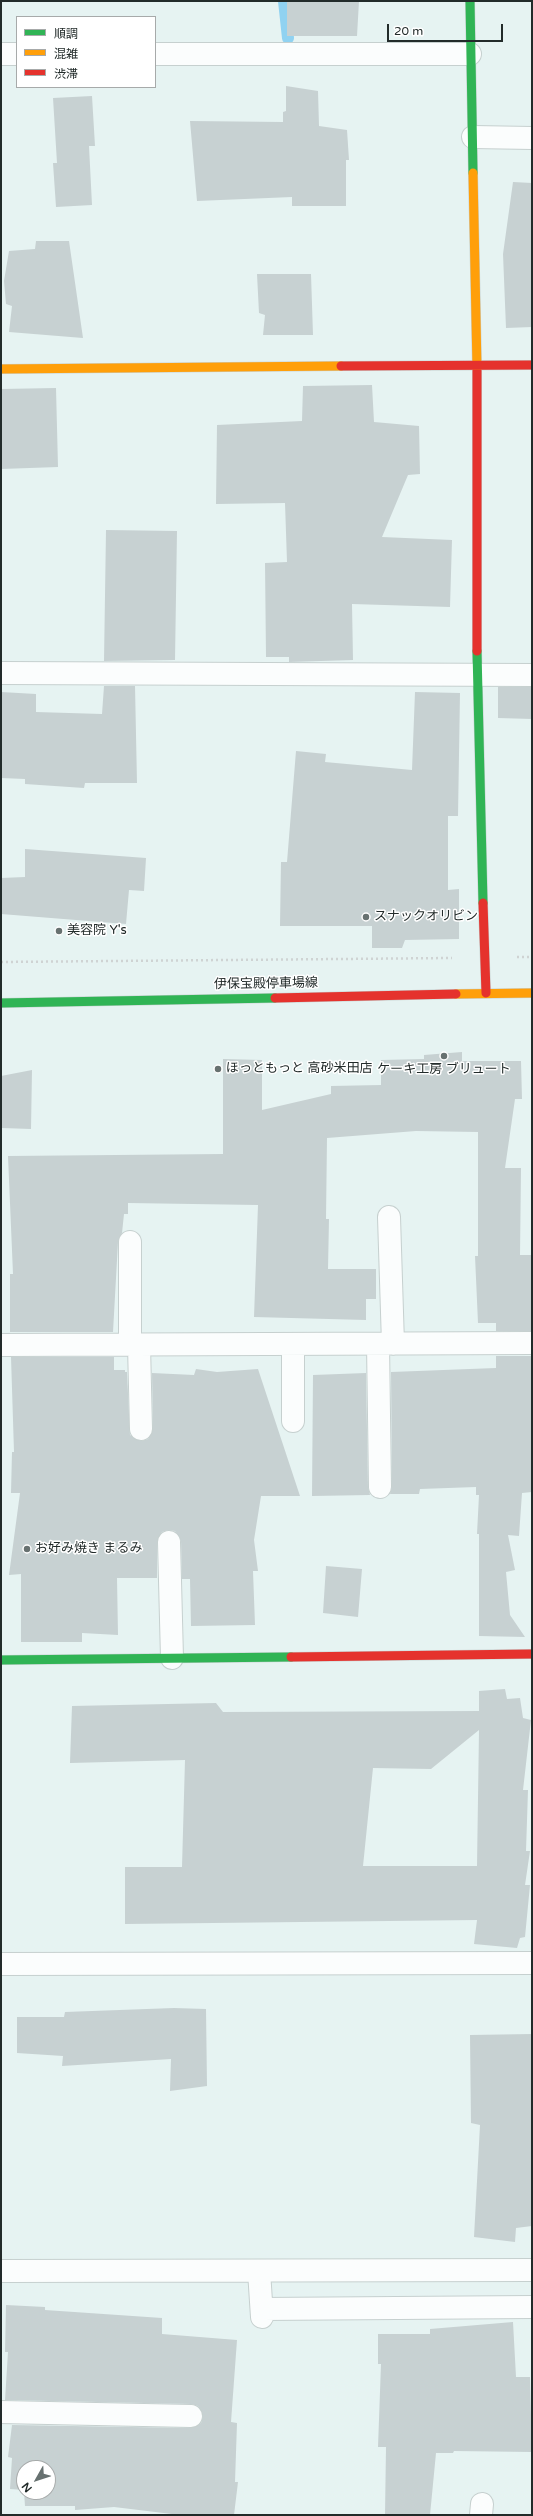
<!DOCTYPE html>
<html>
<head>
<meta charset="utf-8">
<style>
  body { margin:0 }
  #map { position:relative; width:533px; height:2516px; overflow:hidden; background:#e6f3f2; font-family:"Varela Round","Noto Sans JP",sans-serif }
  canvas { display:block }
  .frame { position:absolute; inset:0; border:2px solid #222b2a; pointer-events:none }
  .legend { position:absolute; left:16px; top:16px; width:140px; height:72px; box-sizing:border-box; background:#fff; border:1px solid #a7aaaa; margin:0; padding:5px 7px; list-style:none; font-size:12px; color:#222b2a }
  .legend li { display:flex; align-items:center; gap:8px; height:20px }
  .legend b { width:20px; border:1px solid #a7aaaa }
  .north { position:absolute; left:16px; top:2460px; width:40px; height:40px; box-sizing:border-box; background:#fff; border:1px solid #a7aaaa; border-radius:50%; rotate:231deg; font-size:11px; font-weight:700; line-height:16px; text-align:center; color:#222b2a }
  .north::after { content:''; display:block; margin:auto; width:14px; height:18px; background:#677170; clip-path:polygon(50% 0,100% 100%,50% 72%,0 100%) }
  .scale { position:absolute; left:387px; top:24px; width:116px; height:18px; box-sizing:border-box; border:2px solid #222b2a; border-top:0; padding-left:5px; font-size:12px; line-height:14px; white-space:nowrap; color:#222b2a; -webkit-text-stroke:3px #fff; paint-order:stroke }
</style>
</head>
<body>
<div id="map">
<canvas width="533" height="2516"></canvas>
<div class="frame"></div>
<ul class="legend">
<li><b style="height:5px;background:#30b455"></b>順調</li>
<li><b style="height:5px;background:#ff9f0a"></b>混雑</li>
<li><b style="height:5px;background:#e5322d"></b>渋滞</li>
</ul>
<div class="north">N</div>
<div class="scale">20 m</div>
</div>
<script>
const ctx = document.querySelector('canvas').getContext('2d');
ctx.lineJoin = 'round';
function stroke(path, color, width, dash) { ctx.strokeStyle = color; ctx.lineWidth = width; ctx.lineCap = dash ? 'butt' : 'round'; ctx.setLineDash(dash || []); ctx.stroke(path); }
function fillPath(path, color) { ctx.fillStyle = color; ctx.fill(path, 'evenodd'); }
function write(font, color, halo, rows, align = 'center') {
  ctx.font = font + ' "Varela Round","Noto Sans JP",sans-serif'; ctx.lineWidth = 3; ctx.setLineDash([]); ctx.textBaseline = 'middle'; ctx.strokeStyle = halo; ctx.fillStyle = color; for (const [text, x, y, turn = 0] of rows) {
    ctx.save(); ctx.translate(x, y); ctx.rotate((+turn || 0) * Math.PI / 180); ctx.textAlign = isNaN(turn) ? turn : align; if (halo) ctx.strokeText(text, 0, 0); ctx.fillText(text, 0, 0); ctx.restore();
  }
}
stroke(new Path2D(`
  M 284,1 L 288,38`), '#90d2f1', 12);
fillPath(new Path2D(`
  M 287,1 L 359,1 L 357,36 L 287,36 Z
  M 286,86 L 318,91 L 319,126 L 347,130 L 349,160 L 346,160 L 346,206 L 292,206 L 292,197 L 197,201 L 190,121 L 283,122 L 283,112 L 286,111 Z
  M 92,96 L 95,146 L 89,146 L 92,205 L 56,207 L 53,163 L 57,163 L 53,98 Z
  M 513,182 L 532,183 L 532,327 L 506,328 L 503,254 Z
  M 36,241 L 69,241 L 83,338 L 9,332 L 12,306 L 6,304 L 4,281 L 9,251 L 35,249 Z
  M 257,274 L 311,274 L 313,335 L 263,335 L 265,315 L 259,313 Z
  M 372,385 L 374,422 L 419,426 L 420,474 L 408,475 L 382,537 L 452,540 L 450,607 L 352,604 L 353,660 L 289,662 L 289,657 L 266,657 L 265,563 L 287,562 L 285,503 L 216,504 L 217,425 L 302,421 L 303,386 Z
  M 56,388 L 58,467 L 1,469 L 1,389 Z
  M 106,530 L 177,531 L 175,660 L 104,661 Z
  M 104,686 L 135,686 L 137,783 L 85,783 L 84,788 L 25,784 L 25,779 L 1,778 L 1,692 L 36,694 L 36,712 L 102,714 Z
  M 498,687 L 532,687 L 532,719 L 498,718 Z
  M 415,692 L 460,693 L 458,816 L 448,816 L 448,890 L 459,889 L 459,939 L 405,940 L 402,948 L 372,948 L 372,926 L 280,926 L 281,862 L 287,862 L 296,751 L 326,754 L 325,762 L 412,770 Z
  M 25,849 L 146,858 L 144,891 L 129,890 L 126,924 L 1,914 L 1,878 L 25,877 Z
  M 462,1052 L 462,1061 L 521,1061 L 522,1099 L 515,1099 L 505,1168 L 521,1168 L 520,1255 L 532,1255 L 532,1331 L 496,1331 L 496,1323 L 478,1323 L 475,1256 L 478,1256 L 478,1132 L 416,1131 L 327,1138 L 326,1219 L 329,1219 L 328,1269 L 376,1269 L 376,1299 L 366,1299 L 366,1320 L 254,1317 L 258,1205 L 128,1203 L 128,1214 L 124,1214 L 122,1233 L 118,1242 L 113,1332 L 10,1332 L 10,1274 L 13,1274 L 8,1156 L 223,1154 L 223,1059 L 262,1060 L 262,1110 L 331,1094 L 331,1086 L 381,1085 L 381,1060 L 424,1059 L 424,1055 Z
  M 32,1070 L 31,1129 L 2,1128 L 1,1076 Z
  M 496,1356 L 532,1356 L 532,1492 L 522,1493 L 519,1536 L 508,1535 L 515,1570 L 506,1572 L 510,1615 L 525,1637 L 479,1636 L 479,1534 L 477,1534 L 479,1495 L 476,1495 L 476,1487 L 420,1489 L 419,1494 L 390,1494 L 392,1487 L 391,1372 L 496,1368 Z
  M 11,1357 L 114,1357 L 114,1370 L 125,1370 L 125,1372 L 127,1372 L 130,1435 L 141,1441 L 148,1439 L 153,1429 L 152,1373 L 194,1375 L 196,1369 L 217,1372 L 258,1369 L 300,1496 L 261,1496 L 254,1540 L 258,1571 L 253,1571 L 255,1625 L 191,1626 L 190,1579 L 182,1579 L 181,1541 L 175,1531 L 168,1530 L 162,1532 L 157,1542 L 157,1578 L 117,1578 L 118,1635 L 82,1633 L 82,1642 L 21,1642 L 21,1574 L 9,1575 L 20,1493 L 11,1493 L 12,1452 L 14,1452 Z
  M 366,1373 L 368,1487 L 370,1495 L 312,1496 L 313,1375 Z
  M 326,1566 L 362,1569 L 358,1617 L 323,1613 Z
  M 505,1689 L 507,1699 L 520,1698 L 523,1718 L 531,1720 L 523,1790 L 528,1790 L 526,1851 L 530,1851 L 525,1885 L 530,1885 L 525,1937 L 520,1938 L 517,1948 L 474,1944 L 477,1920 L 125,1924 L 125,1867 L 182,1867 L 185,1760 L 70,1763 L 72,1706 L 216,1703 L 223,1712 L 479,1711 L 479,1691 ZM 479,1730 L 477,1866 L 363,1866 L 373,1768 L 431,1769 Z
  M 174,2008 L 206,2009 L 207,2086 L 170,2091 L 171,2059 L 62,2066 L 63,2056 L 17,2053 L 17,2017 L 64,2017 L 65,2012 Z
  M 532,2034 L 532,2226 L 516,2228 L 515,2242 L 474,2237 L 480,2125 L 471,2123 L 470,2035 Z
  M 6,2305 L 45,2307 L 45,2310 L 162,2318 L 162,2334 L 237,2340 L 231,2422 L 237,2423 L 235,2482 L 238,2482 L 234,2515 L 180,2515 L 114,2507 L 75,2510 L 75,2506 L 25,2506 L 24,2492 L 48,2492 L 48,2468 L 24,2468 L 24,2490 L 10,2489 L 12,2458 L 8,2457 L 12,2425 L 191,2428 L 201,2423 L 203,2416 L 198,2406 L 191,2404 L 5,2400 L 8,2352 L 5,2352 Z
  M 513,2322 L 516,2377 L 530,2377 L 532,2452 L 454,2451 L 453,2453 L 436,2453 L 430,2515 L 385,2515 L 386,2447 L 378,2447 L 381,2364 L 378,2364 L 378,2334 L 430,2334 L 430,2329 Z`), '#c7d1d2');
const street = new Path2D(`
  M 1,54 L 17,54
  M 155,54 L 470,54
  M 473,137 L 532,138
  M 1,673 L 532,675
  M 389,1217 L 393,1344
  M 378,1344 L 380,1487
  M 1,1345 L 532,1343
  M 130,1345 L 130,1242
  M 139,1345 L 141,1429
  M 293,1421 L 293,1344
  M 169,1542 L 172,1658
  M 1,1964 L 532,1963
  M 1,2271 L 532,2270
  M 259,2271 L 262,2317
  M 262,2309 L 532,2307
  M 1,2412 L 191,2416
  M 481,2515 L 482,2504`);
const fast = new Path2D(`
  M 470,1 L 473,173
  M 477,651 L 483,903
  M 1,1003 L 275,998
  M 1,1660 L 291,1657`);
const slow = new Path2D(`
  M 473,173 L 477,368
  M 1,369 L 341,366
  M 456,994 L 532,993`);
const jam = new Path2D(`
  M 341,366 L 532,365
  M 477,368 L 477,651
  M 483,903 L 486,993
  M 275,998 L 456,994
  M 291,1657 L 532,1654`);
stroke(street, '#c6d0cf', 24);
stroke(fast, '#c6d0cf', 10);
stroke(slow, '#c6d0cf', 10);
stroke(jam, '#c6d0cf', 10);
stroke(new Path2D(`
  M 517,957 L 532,957
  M 1,962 L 452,958`), '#cfd3d3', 2.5, [2, 3]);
stroke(street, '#fbfdfd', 22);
stroke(fast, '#30b455', 9);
stroke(slow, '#ff9f0a', 9);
stroke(jam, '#e5322d', 9);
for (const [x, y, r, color] of [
  [366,917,4,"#677170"],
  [59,931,4,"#677170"],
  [444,1056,4,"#677170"],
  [218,1069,4,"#677170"],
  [27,1549,4,"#677170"]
]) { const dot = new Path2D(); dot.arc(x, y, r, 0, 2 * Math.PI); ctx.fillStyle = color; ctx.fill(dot); stroke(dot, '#fff', 1.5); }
write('13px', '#222b2a', '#fff', [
  ["スナックオリビン",374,917],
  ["美容院 Y's",67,931],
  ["ほっともっと 高砂米田店",226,1069],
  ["ケーキ工房 ブリュート",444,1070,"center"],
  ["お好み焼き まるみ",35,1549]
], 'left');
write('13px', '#222b2a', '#fff', [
  ["伊保宝殿停車場線",266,984,-1]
]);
</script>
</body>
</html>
